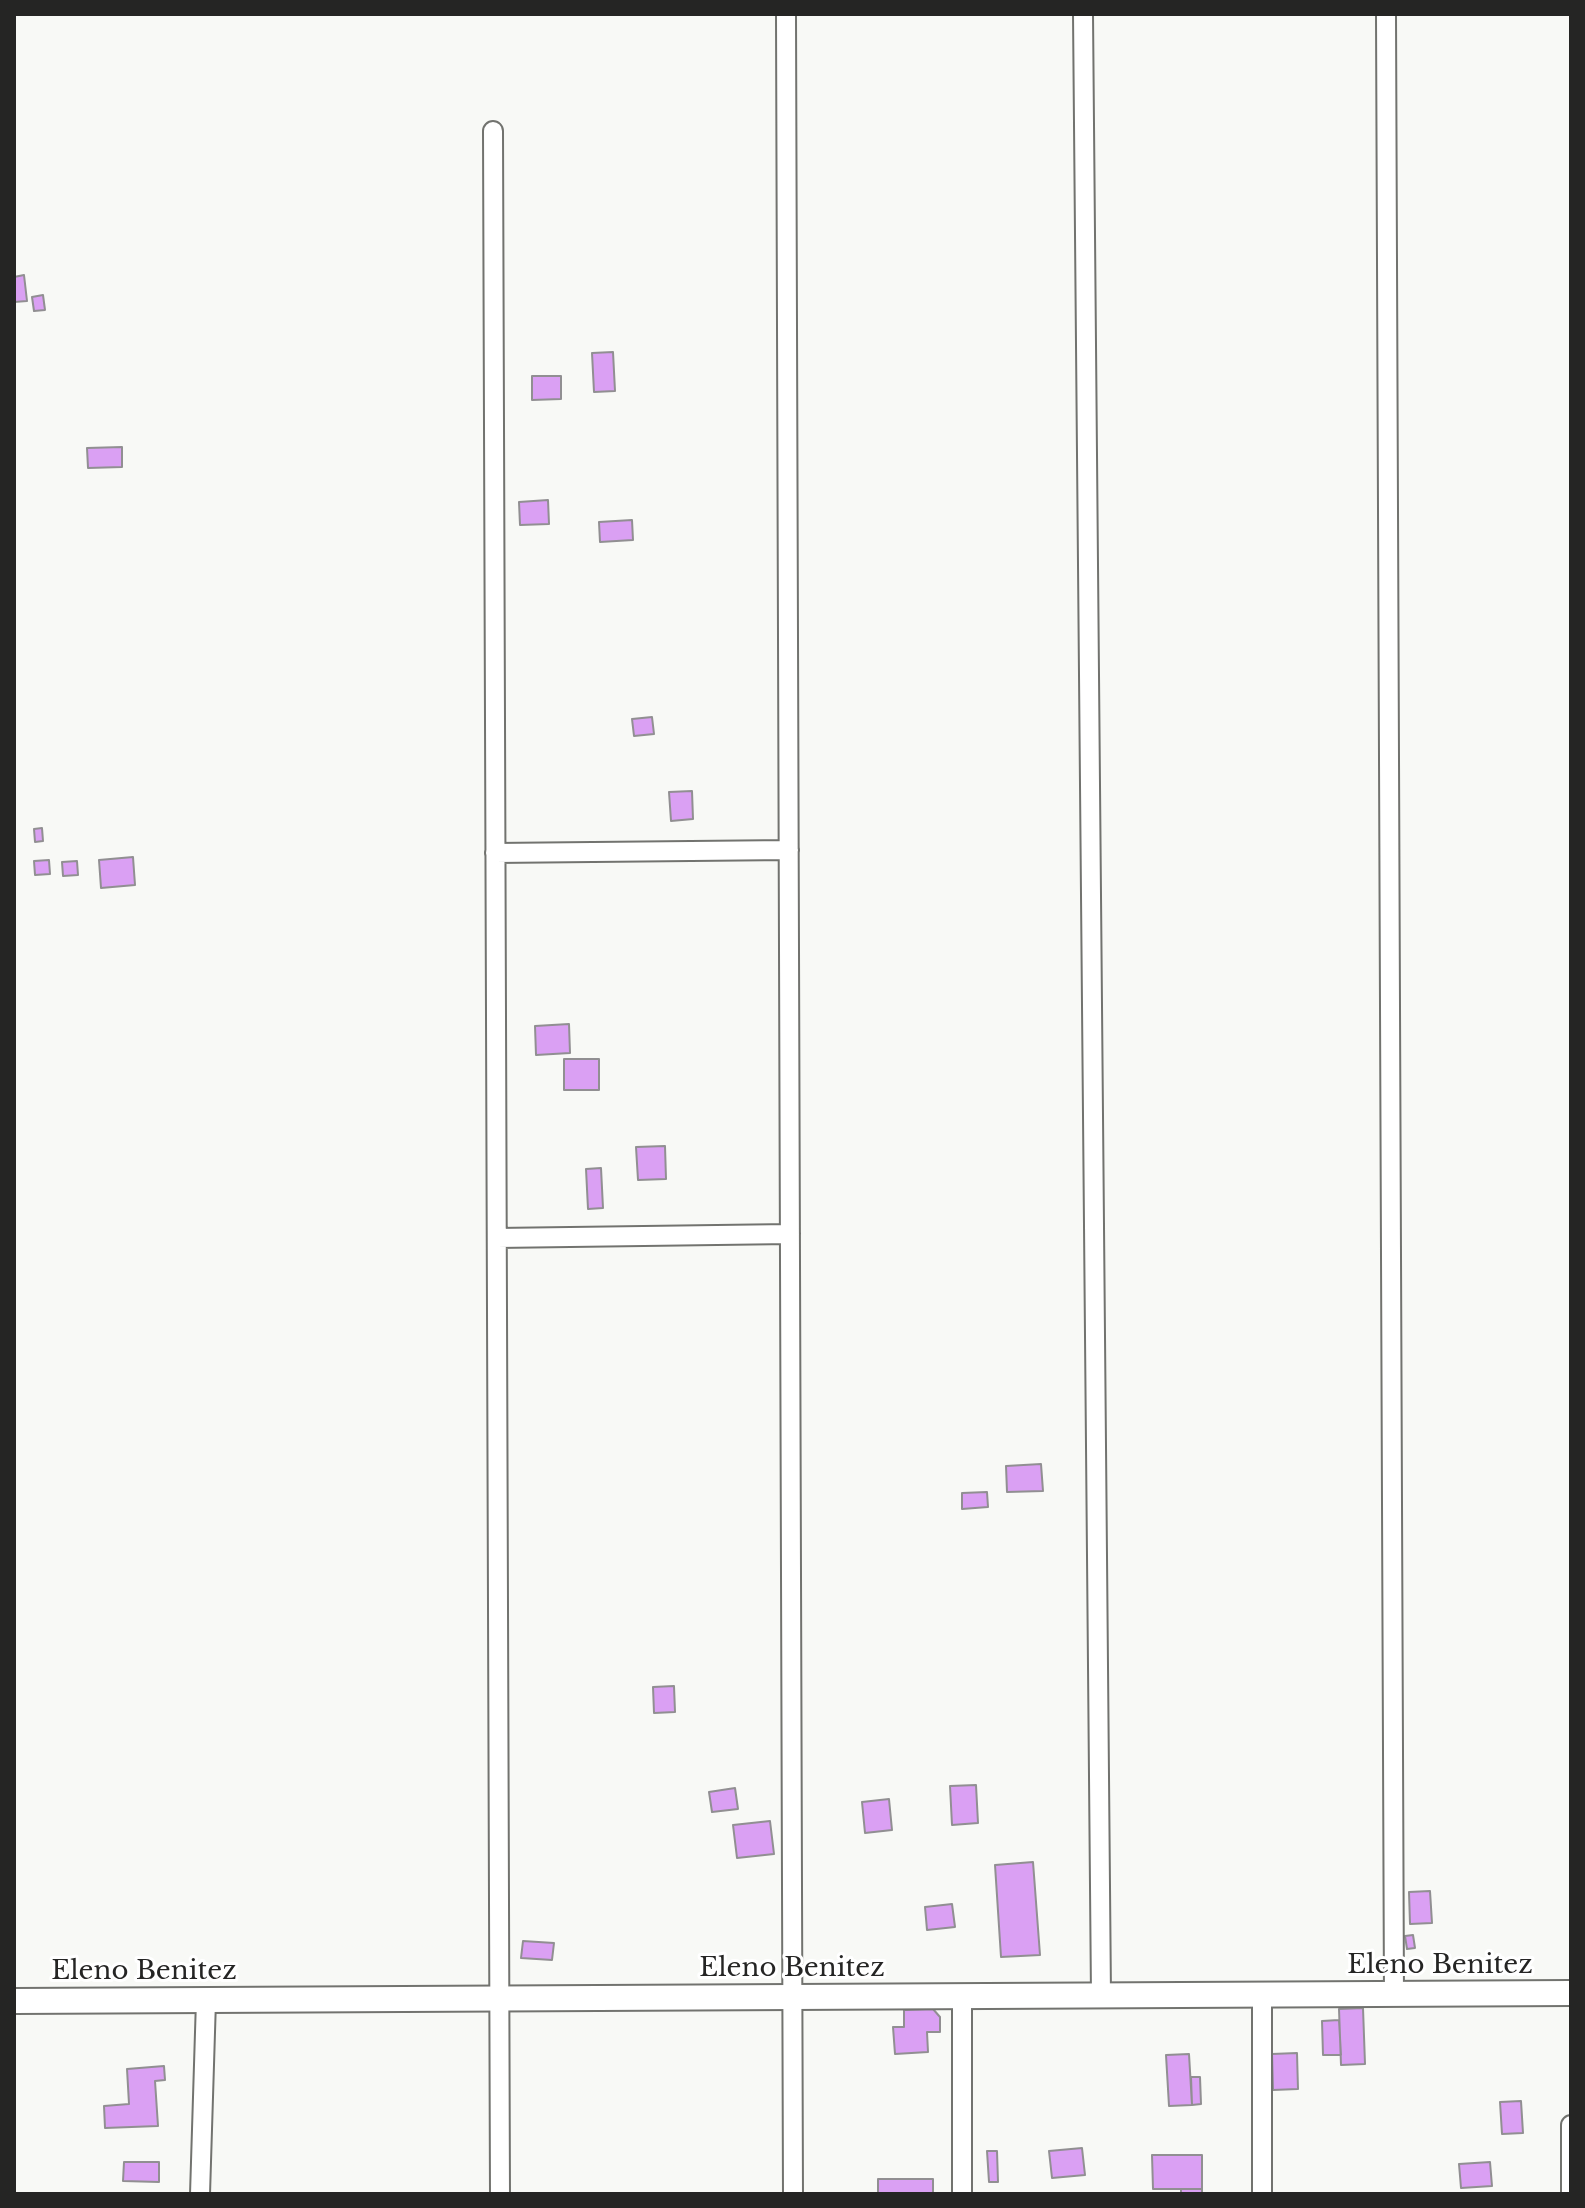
<!DOCTYPE html>
<html>
<head>
<meta charset="utf-8">
<style>
  body { margin:0 }
  #map { position:relative; width:1585px; height:2208px; overflow:hidden; background:#f8f9f6; font-family:"Libre Baskerville",serif }
  canvas { display:block }
  .frame { position:absolute; inset:0; border:16px solid #252524; pointer-events:none }
</style>
</head>
<body>
<div id="map">
<canvas width="1585" height="2208"></canvas>
<div class="frame"></div>
</div>
<script>
const ctx = document.querySelector('canvas').getContext('2d');
ctx.lineJoin = 'round';
function fillPath(path, color) { ctx.fillStyle = color; ctx.fill(path, 'evenodd'); }
function stroke(path, color, width, dash) { ctx.strokeStyle = color; ctx.lineWidth = width; ctx.lineCap = dash ? 'butt' : 'round'; ctx.setLineDash(dash || []); ctx.stroke(path); }
function write(font, color, halo, rows, align = 'center') {
  ctx.font = font + ' "Libre Baskerville",serif'; ctx.lineWidth = 6; ctx.setLineDash([]); ctx.textBaseline = 'middle'; ctx.strokeStyle = halo; ctx.fillStyle = color; for (const [text, x, y, turn = 0] of rows) {
    ctx.save(); ctx.translate(x, y); ctx.rotate((+turn || 0) * Math.PI / 180); ctx.textAlign = isNaN(turn) ? turn : align; if (halo) ctx.strokeText(text, 0, 0); ctx.fillText(text, 0, 0); ctx.restore();
  }
}
const building = new Path2D(`
  M 24,275 L 27,301 L 14,302 L 14,277 Z
  M 43,295 L 45,310 L 34,311 L 32,297 Z
  M 613,352 L 615,391 L 594,392 L 592,353 Z
  M 532,376 L 561,376 L 561,399 L 532,400 Z
  M 122,447 L 122,467 L 88,468 L 87,448 Z
  M 548,500 L 549,524 L 520,525 L 519,502 Z
  M 632,520 L 633,540 L 600,542 L 599,522 Z
  M 652,717 L 654,734 L 634,736 L 632,719 Z
  M 692,791 L 693,819 L 671,821 L 669,792 Z
  M 42,828 L 43,841 L 35,842 L 34,829 Z
  M 133,857 L 135,885 L 101,888 L 99,860 Z
  M 49,860 L 50,874 L 35,875 L 34,861 Z
  M 77,861 L 78,875 L 63,876 L 62,862 Z
  M 569,1024 L 570,1053 L 536,1055 L 535,1026 Z
  M 564,1059 L 599,1059 L 599,1090 L 564,1090 Z
  M 665,1146 L 666,1179 L 638,1180 L 636,1147 Z
  M 601,1168 L 603,1208 L 588,1209 L 586,1169 Z
  M 1041,1464 L 1043,1491 L 1007,1492 L 1006,1466 Z
  M 987,1492 L 988,1507 L 962,1509 L 962,1493 Z
  M 674,1686 L 675,1712 L 654,1713 L 653,1687 Z
  M 976,1785 L 978,1823 L 952,1825 L 950,1786 Z
  M 735,1788 L 738,1809 L 712,1812 L 709,1792 Z
  M 889,1799 L 892,1830 L 865,1833 L 862,1802 Z
  M 770,1821 L 774,1854 L 737,1858 L 733,1825 Z
  M 1033,1862 L 1040,1955 L 1001,1957 L 995,1865 Z
  M 1430,1891 L 1432,1923 L 1410,1924 L 1409,1892 Z
  M 952,1904 L 955,1927 L 927,1930 L 925,1907 Z
  M 1413,1935 L 1415,1948 L 1407,1949 L 1405,1936 Z
  M 523,1941 L 554,1943 L 552,1960 L 521,1958 Z
  M 1363,2008 L 1365,2064 L 1341,2065 L 1339,2009 Z
  M 933,2009 L 940,2017 L 940,2032 L 927,2032 L 928,2052 L 895,2054 L 893,2027 L 904,2027 L 904,2010 Z
  M 1339,2020 L 1341,2055 L 1323,2055 L 1322,2021 Z
  M 1297,2053 L 1298,2089 L 1273,2090 L 1272,2054 Z
  M 1189,2054 L 1192,2105 L 1169,2106 L 1166,2055 Z
  M 164,2066 L 165,2080 L 155,2081 L 158,2126 L 105,2128 L 104,2106 L 129,2104 L 127,2069 Z
  M 1191,2077 L 1200,2077 L 1201,2104 L 1192,2105 Z
  M 1521,2101 L 1523,2133 L 1502,2134 L 1500,2102 Z
  M 1082,2148 L 1085,2175 L 1052,2178 L 1049,2151 Z
  M 987,2151 L 997,2151 L 998,2182 L 989,2182 Z
  M 1152,2155 L 1202,2155 L 1202,2189 L 1153,2189 Z
  M 124,2162 L 159,2162 L 159,2182 L 123,2181 Z
  M 1490,2162 L 1492,2186 L 1461,2188 L 1459,2164 Z
  M 878,2179 L 933,2179 L 933,2194 L 878,2194 Z
  M 1181,2189 L 1202,2189 L 1202,2194 L 1181,2194 Z`);
fillPath(building, '#daa0f3');
stroke(building, '#918f92', 2);
const minor = new Path2D(`
  M 786,14 L 793,2194
  M 1083,14 L 1101,1996
  M 1386,14 L 1394,1994
  M 493,131 L 500,2194
  M 495,853 L 789,850
  M 497,1238 L 790,1234
  M 1262,1995 L 1262,2194
  M 200,2194 L 206,2000
  M 962,2194 L 962,1996
  M 1571,2194 L 1571,2125`);
const tertiary = new Path2D(`
  M 14,2001 L 1571,1993`);
stroke(minor, '#72736f', 22);
stroke(tertiary, '#72736f', 28);
stroke(minor, '#fff', 18);
stroke(tertiary, '#fff', 24);
write('26px', '#252524', '#fff', [
  ["Eleno Benitez",1440,1966],
  ["Eleno Benitez",792,1969],
  ["Eleno Benitez",144,1972]
]);
</script>
</body>
</html>
